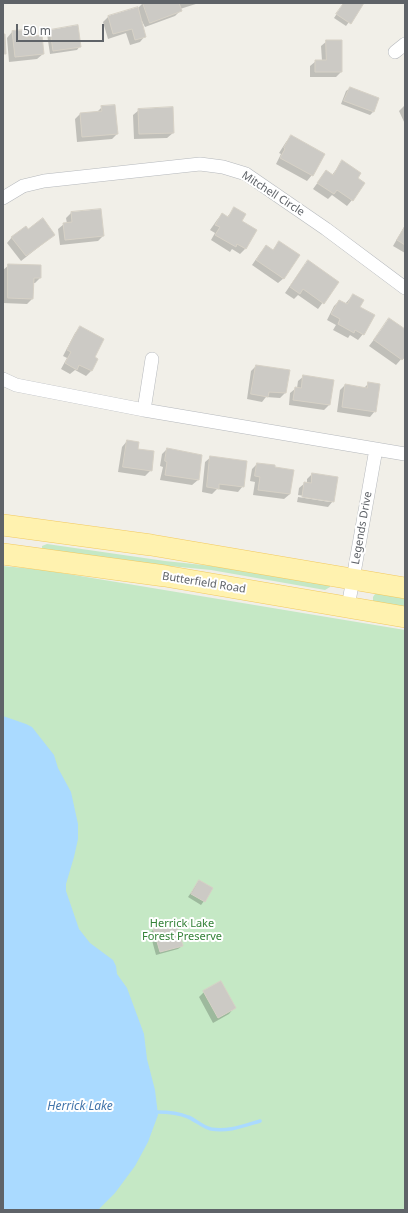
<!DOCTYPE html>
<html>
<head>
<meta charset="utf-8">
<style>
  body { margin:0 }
  #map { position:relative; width:408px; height:1213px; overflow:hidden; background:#f1efe8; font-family:"Noto Sans",sans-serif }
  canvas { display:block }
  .frame { position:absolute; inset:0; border:4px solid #5f6368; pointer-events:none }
  .scale { position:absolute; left:16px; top:24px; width:88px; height:18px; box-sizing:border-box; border:2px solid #5f6368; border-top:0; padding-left:5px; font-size:12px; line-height:14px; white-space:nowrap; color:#5f6368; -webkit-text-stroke:3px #fff; paint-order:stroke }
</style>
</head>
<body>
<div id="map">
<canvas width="408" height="1213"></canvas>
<div class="frame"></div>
<div class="scale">50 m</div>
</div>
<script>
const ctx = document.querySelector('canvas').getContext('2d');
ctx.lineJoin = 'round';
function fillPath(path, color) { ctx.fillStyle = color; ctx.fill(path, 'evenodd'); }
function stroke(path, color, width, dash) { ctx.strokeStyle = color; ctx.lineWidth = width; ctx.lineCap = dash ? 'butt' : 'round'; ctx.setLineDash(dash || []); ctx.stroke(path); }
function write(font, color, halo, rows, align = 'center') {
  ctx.font = font + ' "Noto Sans",sans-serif'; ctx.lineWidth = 4; ctx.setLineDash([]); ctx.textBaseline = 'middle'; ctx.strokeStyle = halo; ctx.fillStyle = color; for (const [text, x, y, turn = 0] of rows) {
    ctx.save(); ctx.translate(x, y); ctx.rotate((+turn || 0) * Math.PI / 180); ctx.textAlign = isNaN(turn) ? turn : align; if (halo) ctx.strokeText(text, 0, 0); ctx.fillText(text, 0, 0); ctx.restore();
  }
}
fillPath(new Path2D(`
  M 47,544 L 165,561 L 278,573 L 330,584 L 330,587 L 325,590 L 211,570 L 97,559 L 42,550 L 42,546 Z
  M 3,566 L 44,570 L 405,630 L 405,1210 L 3,1210 Z
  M 377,591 L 405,595 L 405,610 L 373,602 L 373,597 Z`), '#c5e8c5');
fillPath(new Path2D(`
  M 3,716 L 26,724 L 32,727 L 54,755 L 58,768 L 71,792 L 78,824 L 78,839 L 74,857 L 66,884 L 66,891 L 79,929 L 90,943 L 113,960 L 116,966 L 117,974 L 127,988 L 144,1034 L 147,1059 L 155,1090 L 158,1115 L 148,1142 L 135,1166 L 115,1193 L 98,1210 L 3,1210 Z`), '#aadaff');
fillPath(new Path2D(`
  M 143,3 L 199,3 L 180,9 L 180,11 L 175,16 L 145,27 L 142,21 L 141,21 L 145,36 L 140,42 L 130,45 L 126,33 L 108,39 L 103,22 L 108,17 L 138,8 Z
  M 344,3 L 363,3 L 346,26 L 334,18 Z
  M 50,31 L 80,46 L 77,50 L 50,54 L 47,34 Z
  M 12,32 L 25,38 L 43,54 L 37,59 L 9,62 L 7,38 Z
  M 327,41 L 341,72 L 336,77 L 310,77 L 310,66 L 316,61 L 322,61 L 321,46 Z
  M 350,88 L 378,99 L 373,112 L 370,115 L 341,104 L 346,91 Z
  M 404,106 L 405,106 L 405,124 L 399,111 Z
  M 102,107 L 117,134 L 112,139 L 77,142 L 75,119 L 80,114 L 97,112 Z
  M 139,110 L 173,133 L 167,138 L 134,139 L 133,115 Z
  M 291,136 L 312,175 L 307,181 L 276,164 L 281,154 L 279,153 L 286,142 Z
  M 342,162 L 356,178 L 352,200 L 347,206 L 332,195 L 328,199 L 313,189 L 326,171 L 332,175 Z
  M 234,209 L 240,221 L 256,231 L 245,249 L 240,254 L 232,249 L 230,252 L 211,240 L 215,233 L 210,230 L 217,220 L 222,214 L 227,217 Z
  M 71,213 L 103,236 L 98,241 L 60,245 L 58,229 L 64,224 L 67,224 L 66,218 Z
  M 405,225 L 405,253 L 393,246 Z
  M 28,230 L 54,235 L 21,261 L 7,243 L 12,237 Z
  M 279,242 L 284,278 L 278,283 L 252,265 L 261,252 L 266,247 L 272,251 Z
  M 308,262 L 338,282 L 318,309 L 298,295 L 294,299 L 285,293 L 303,267 Z
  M 9,265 L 40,278 L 35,283 L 33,283 L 32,299 L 27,304 L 3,303 L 3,270 Z
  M 353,295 L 359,307 L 363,334 L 358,340 L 350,335 L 348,338 L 333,330 L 336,325 L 327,320 L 334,306 L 339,301 L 345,304 Z
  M 389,320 L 405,331 L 405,359 L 403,357 L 396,365 L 369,346 Z
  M 80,327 L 93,357 L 97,359 L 91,371 L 86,376 L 75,370 L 70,374 L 61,369 L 67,358 L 63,356 L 75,333 Z
  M 256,366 L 289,371 L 285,393 L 280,398 L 266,397 L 262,402 L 247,399 L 251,371 Z
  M 304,376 L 333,380 L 329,405 L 324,410 L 289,405 L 290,393 L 296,388 L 297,388 L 298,381 Z
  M 369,383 L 375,411 L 370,417 L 337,412 L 340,390 L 345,385 L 364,388 Z
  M 127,441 L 137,450 L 151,470 L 145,476 L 118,472 L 122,447 Z
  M 167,449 L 198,480 L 192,485 L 160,480 L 163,467 L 160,466 L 162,454 Z
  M 211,457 L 243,486 L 238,492 L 217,489 L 212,494 L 202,492 L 205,462 Z
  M 257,464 L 290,494 L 284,499 L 253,495 L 255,482 L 250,481 L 252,469 Z
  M 312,474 L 333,501 L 328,507 L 297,502 L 298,497 L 330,502 L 330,500 L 298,495 L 299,488 L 305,483 L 307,483 L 307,479 Z
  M 199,881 L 204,901 L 201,905 L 188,897 Z
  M 154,929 L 182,946 L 178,949 L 156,955 L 150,933 Z
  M 204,992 L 234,1008 L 229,1014 L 213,1023 L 199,997 Z`), '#0003');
stroke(new Path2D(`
  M 157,1112 C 167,1112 179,1113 188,1117 C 196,1120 202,1127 211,1129 C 228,1132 243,1126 260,1121`), '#aadaff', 3.5);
const building = new Path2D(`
  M 143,3 L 179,3 L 182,11 L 150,23 Z
  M 344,3 L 364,3 L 351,24 L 336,14 Z
  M 138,7 L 146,37 L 135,40 L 132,29 L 113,34 L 108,16 Z
  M 78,25 L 81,47 L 53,51 L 50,30 Z
  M 25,30 L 26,37 L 42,35 L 44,54 L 15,57 L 12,31 Z
  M 3,34 L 5,34 L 6,54 L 3,54 Z
  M 326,40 L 342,40 L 342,72 L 315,72 L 315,60 L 326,60 Z
  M 350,87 L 379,98 L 374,112 L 344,101 Z
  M 115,105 L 118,134 L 82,137 L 80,113 L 102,111 L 101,106 Z
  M 173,107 L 174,133 L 139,134 L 138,109 Z
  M 291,135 L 325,154 L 313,176 L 280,158 L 285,149 L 284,148 Z
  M 342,160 L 361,173 L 358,178 L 365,183 L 353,201 L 337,190 L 334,194 L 317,183 L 326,170 L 333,175 Z
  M 234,207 L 246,214 L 242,221 L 257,230 L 246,249 L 237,244 L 236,247 L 215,235 L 220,227 L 215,225 L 222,213 L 228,217 Z
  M 101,209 L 104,236 L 65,240 L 63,223 L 72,222 L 71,212 Z
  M 43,218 L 55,235 L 26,256 L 11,237 L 26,226 L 28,229 Z
  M 405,227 L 405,245 L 397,240 Z
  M 279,241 L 300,255 L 284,279 L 256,260 L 266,245 L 273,250 Z
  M 308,260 L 339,282 L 324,304 L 303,289 L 300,294 L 290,287 Z
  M 8,264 L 41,265 L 41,278 L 34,278 L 33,299 L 8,298 Z
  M 353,294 L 364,300 L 360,307 L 375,315 L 364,335 L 355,330 L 354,333 L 338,324 L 340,319 L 331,314 L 339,300 L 347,304 Z
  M 389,318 L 405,329 L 405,357 L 402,360 L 374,340 Z
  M 80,326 L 104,339 L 95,357 L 98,359 L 92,371 L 79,365 L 77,370 L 65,363 L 71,352 L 67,350 Z
  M 256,365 L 290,370 L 286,393 L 269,392 L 268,397 L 251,394 Z
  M 303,375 L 334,380 L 330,405 L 293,400 L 295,387 L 301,388 Z
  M 368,382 L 380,384 L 376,412 L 342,407 L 345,384 L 367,388 Z
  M 127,440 L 139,442 L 138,449 L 154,451 L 152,471 L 123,467 Z
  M 167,448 L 202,455 L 199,480 L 165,475 L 167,462 L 165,461 Z
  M 210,456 L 247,461 L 244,487 L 219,484 L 219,489 L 207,487 Z
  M 257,463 L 275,465 L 275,467 L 294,470 L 290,494 L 258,490 L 260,477 L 255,476 Z
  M 312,473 L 338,477 L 334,502 L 302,497 L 304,482 L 311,483 Z
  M 199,880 L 213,888 L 205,902 L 191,894 Z
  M 176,922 L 183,946 L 160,952 L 153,928 Z
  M 221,981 L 236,1008 L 218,1018 L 203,991 Z`);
fillPath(building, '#cccac5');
stroke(building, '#d6d1c6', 1);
const street = new Path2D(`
  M 395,52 L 405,44
  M 3,198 L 23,186 L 44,181 L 200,164 L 223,167 L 246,174 L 326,229 L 405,288
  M 3,379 L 16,385 L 144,410 L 405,454
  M 144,410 L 152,359
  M 348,607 L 376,449`);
const primary = new Path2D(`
  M 3,525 L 151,545 L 405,588
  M 3,554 L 165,576 L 405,617`);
stroke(street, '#b5b8bc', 14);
stroke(primary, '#f2c960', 22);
stroke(street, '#fff', 13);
stroke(primary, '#fff2af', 21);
write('11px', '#5f6368', '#fff', [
  ["Mitchell Circle",273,194,33],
  ["Legends Drive",362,528,-80],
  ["Butterfield Road",204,583,9]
]);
write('11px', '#348238', '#fff', [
  ["Herrick Lake",182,924],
  ["Forest Preserve",182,937]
]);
write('italic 12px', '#4174aa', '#fff', [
  ["Herrick Lake",80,1107]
]);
</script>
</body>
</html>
